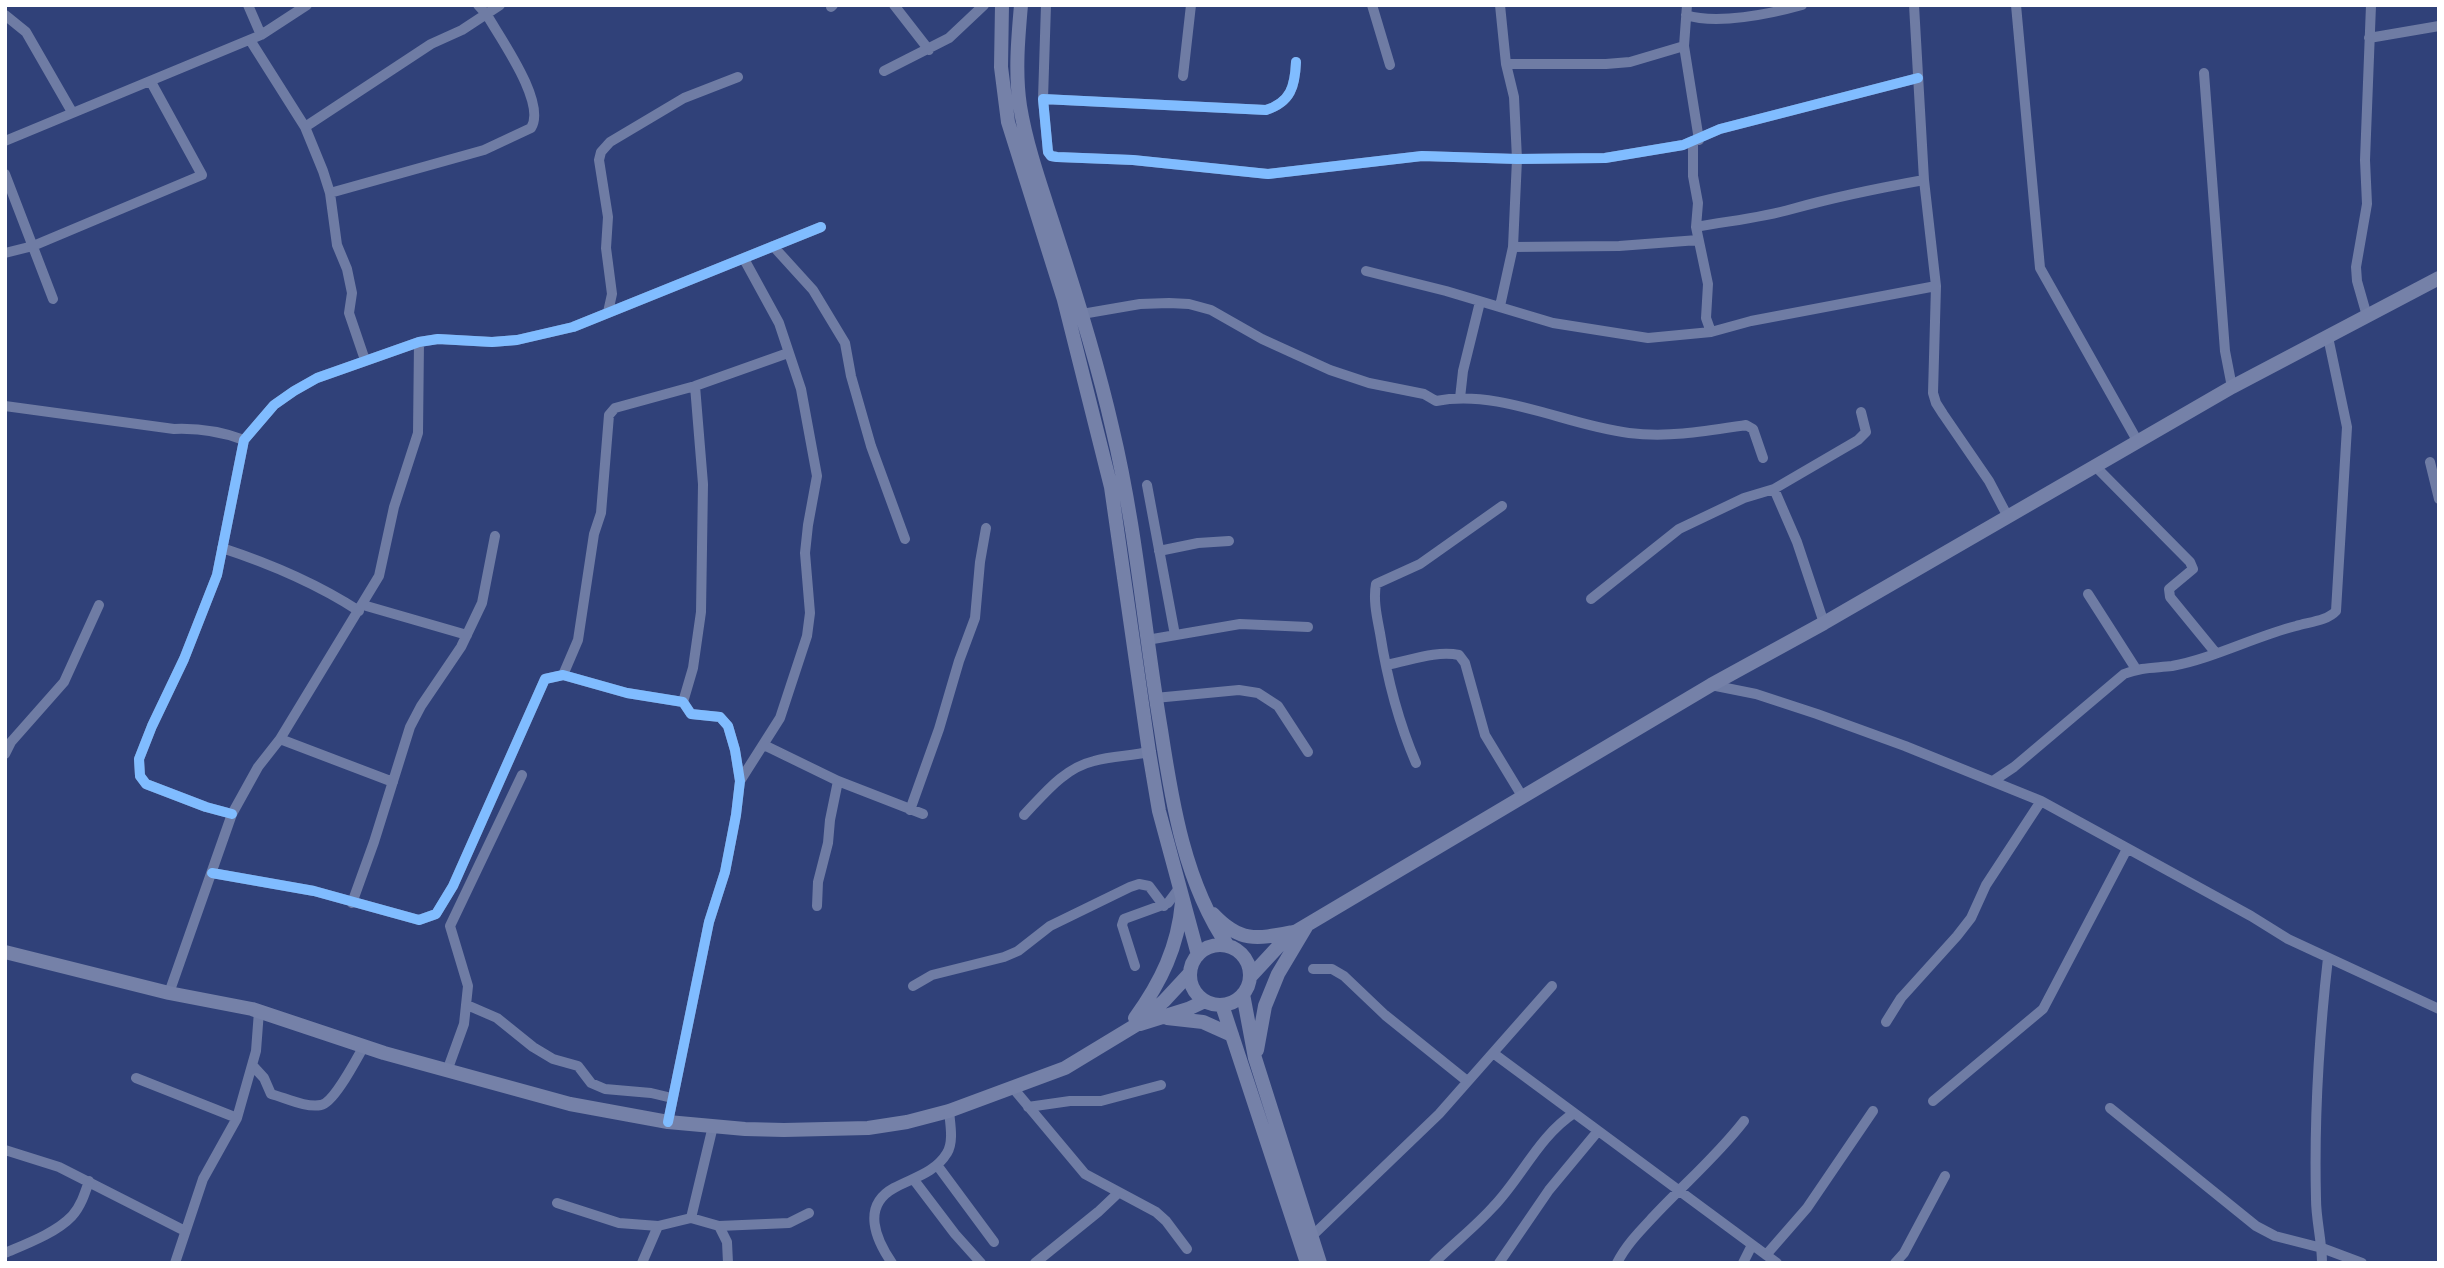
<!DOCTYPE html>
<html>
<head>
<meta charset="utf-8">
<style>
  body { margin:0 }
  #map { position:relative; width:2444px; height:1268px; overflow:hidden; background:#304179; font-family:Rubik,sans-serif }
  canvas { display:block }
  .frame { position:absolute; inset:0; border:7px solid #fff; pointer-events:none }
</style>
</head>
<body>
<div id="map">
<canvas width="2444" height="1268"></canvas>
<div class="frame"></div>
</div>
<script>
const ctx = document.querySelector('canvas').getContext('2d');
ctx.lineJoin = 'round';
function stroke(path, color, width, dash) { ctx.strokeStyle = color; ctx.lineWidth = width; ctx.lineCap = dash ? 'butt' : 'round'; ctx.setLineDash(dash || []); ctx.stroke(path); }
stroke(new Path2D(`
  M 248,5 L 261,35
  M 894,5 L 929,50
  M 1372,5 L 1390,65
  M 1500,5 L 1506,64 L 1514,97 L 1517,159 L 1513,247 L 1500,306
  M 1687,5 L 1684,46 L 1699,140
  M 1914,5 L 1924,180 L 1936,286 L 1933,393 L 1936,403 L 1943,414 L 1989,481 L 2008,517
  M 2016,5 L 2040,268 L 2138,442
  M 831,7 L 833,5
  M 5,15 L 26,32 L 72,112
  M 1686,15 C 1717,25 1770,14 1802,5
  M 2369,38 L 2439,26
  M 250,40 L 305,127 L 323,171 L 330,193 L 337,245 L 347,269 L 352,293 L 349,313 L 365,360
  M 1296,62 C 1295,86 1291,102 1266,110 L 1043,99 L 1048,152 L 1051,156 L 1057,157 L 1133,160 L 1268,174 L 1422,156 L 1517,159 L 1605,158 L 1683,145 L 1720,129 L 1918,78
  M 1506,64 L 1606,64 L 1630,62 L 1684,46
  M 884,71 L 949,38 L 984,5
  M 2204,73 L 2225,351 L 2232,387
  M 1183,76 L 1191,5
  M 1043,99 L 1046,5
  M 305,127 L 431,44 L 462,30 L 500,5
  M 5,141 L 261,35 L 307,5
  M 1693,143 L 1693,176 L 1698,203 L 1696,227 L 1708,284 L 1706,318 L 1711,332
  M 5,174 L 53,299
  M 330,193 L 484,150 L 531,128 C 547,103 500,38 487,15 L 478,5
  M 1696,227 C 1728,221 1761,218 1792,209 C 1835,197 1879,188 1924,180
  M 773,246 L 813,290 L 845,343 L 851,376 L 871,446 L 905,539
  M 1513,247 L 1619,246 L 1698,240
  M 5,253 L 33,246 L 202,175 L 151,82
  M 1366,271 L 1446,291 L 1553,323 L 1648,338 L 1711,332 L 1751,321 L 1936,286
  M 608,312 L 612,294 L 606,248 L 608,217 L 599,160 L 601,152 L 610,142 L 684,98 L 738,77
  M 1082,314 L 1140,304 L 1169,303 L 1189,304 L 1211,310 L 1262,339 L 1330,370 L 1369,383 L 1424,394 L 1436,401 C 1501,389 1565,425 1629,433 C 1669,438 1707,431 1746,425 L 1753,429 L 1763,458
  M 2367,316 L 2357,281 L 2356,267 L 2367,204 L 2365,160 L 2371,5
  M 1460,398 L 1463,371 L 1480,302
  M 5,406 L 174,429 C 199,428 220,431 244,440
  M 2430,462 L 2439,499
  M 2095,466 L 2190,562 L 2193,569 L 2169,589 L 2170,597 L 2215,652
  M 1147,485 L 1175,635
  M 1774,489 L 1797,542 L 1824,623
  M 222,548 C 271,564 316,583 359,611
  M 1159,551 L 1198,543 L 1229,541
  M 2088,594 L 2136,669
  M 1591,599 L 1679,529 L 1744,498 L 1774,489 L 1858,440 L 1866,432 L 1861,412
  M 363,605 L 467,635
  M 1147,640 L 1240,624 L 1308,627
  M 1386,665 C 1409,661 1436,650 1459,655 L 1465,663 L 1485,735 L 1522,796
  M 563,675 L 578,640 L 594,534 L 601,513 L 609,415 L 615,408 L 695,386 L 788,353
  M 1711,685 L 1756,694 L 1817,714 L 1905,746 L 2041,801 L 2251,916 L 2288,939 L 2439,1009
  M 1155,698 L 1239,690 L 1258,693 L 1278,706 L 1308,752
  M 683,702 L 693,668 L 701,612 L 703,484 L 695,386
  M 280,739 L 393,782
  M 764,745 L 838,781 L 923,814
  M 5,754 L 11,742 L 64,682 L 99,605
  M 1416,763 C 1398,721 1387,678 1380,633 C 1377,617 1373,600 1376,584 L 1420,564 L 1502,506
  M 740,781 L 780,718 L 807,636 L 810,613 L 805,553 L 808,525 L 817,476 L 801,389 L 779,323 L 744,259
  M 1993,781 L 2014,767 L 2124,674 C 2141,667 2155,668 2172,666 C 2212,659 2256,636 2296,626 C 2309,622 2327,621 2336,611 L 2347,427 L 2328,337
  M 910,810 L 939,729 L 959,661 L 975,618 L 980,562 L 986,528
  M 232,814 L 206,807 L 146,784 L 140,776 L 139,759 L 152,726 L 184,659 L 217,575 L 244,440 L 274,405 L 294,391 L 317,378 L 419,342 L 438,339 L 492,342 L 517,340 L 573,327 L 821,227
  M 1024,815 C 1044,794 1064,768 1094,761 C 1111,756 1131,756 1149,752
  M 212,873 L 314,891 L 419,920 L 436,914 L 453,886 L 545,679 L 563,675 L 627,693 L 683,702 L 691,714 L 720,717 L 728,726 L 735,750 L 740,781 L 736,815 L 725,872 L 709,922 L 668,1122
  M 352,903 L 374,842 L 410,727 L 421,706 L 461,647 L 482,603 L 495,536
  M 817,906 L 818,882 L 828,843 L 830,820 L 838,781
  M 1135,966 L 1122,925 L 1124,919 L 1168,903 L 1180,887
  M 1313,969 L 1332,969 L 1344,976 L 1385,1015 L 1467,1081
  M 913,986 L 932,975 L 1004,957 L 1018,951 L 1050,926 L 1130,887 L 1139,884 L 1149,886 L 1164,906
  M 169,993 L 232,814 L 258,767 L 280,739 L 379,576 L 394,507 L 418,433 L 419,342
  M 467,1005 L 497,1018 L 533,1047 L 553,1059 L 578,1066 L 591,1083 L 605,1089 L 651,1093 L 672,1098
  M 1886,1022 L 1901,998 L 1957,936 L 1971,918 L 1986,885 L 2041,801
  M 1493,1053 L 1777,1263
  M 253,1066 L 264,1078 L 271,1094 C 286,1098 306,1108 321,1105 C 334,1103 357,1058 364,1046
  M 447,1071 L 464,1024 L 468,986 L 450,926 L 522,775
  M 136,1078 L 237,1118
  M 1013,1088 L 1085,1174 L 1156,1212 L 1166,1221 L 1187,1249
  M 1933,1101 L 2043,1009 L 2127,849
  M 1028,1107 L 1070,1101 L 1101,1101 L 1161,1085
  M 2110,1108 L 2256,1226 L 2275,1236 L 2322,1248 L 2362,1263
  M 5,1150 L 59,1167 L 185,1231
  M 937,1165 L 994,1242
  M 914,1180 L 955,1234 L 981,1263
  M 557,1203 L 619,1223 L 658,1226 L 691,1218 L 719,1226 L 789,1223 L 809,1213
  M 691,1218 L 713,1126
  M 719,1226 L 727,1242 L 728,1263
  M 1311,1237 L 1439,1114 L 1552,986
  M 5,1253 C 26,1244 56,1233 72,1216 C 81,1206 85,1193 89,1181
  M 1766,1255 L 1807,1208 L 1873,1111
  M 175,1263 L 203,1179 L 237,1118 L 256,1051 L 259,1011
  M 642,1263 L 658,1226
  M 892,1263 C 876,1240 861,1206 894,1188 C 912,1178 935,1173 947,1153 C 954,1142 950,1123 949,1111
  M 1035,1263 L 1098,1212 L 1118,1193
  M 1434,1263 C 1453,1244 1475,1227 1493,1207 C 1522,1177 1538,1137 1574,1113
  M 1499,1263 L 1549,1190 L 1598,1131
  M 1617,1263 C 1626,1245 1640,1231 1654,1216 C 1684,1184 1717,1156 1744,1121
  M 1743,1263 L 1752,1245
  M 1895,1263 L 1904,1253 L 1945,1176
  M 2322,1263 C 2322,1241 2316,1220 2316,1199 C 2314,1119 2319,1037 2328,958`), '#6f7ca4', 10);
stroke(new Path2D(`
  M 1002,5 L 1001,67 L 1008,122 L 1064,300 L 1111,487 L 1149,752 L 1159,811 L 1198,955
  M 1021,5 C 1018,39 1015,73 1020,106 C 1027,149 1043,192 1056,233 C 1077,297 1097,361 1112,427 C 1136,526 1144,629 1161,730 C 1172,803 1185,884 1228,946
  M 1213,914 C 1240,943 1257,939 1293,932
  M1190 975a30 30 0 1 1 60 0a30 30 0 1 1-60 0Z
  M 5,952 L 169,993 L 252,1009 L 384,1053 L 570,1104 L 668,1122 L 745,1129 L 784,1130 L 868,1128 L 907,1122 L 949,1111 L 1065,1068 L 1136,1025 L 1164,1001 L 1190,973
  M 1250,977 L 1287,937 L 1295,932 L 1711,685 L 1824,623 L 2232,387 L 2439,278
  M 1243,994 L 1255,1058 L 1320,1263
  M 1222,1005 L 1307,1263
  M 1135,1018 C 1161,982 1178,947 1182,902
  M 1167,1018 L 1203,1022 L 1232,1035
  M 1140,1024 L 1188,1009 L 1205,1001
  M 1257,1050 L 1265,1006 L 1278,974 L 1306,927`), '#7581a8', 14);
stroke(new Path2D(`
  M 1296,62 C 1295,86 1291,102 1266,110 L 1043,99 L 1048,152 L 1051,156 L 1057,157 L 1133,160 L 1268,174 L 1422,156 L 1517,159 L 1605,158 L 1683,145 L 1720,129 L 1918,78
  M 232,814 L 206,807 L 146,784 L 140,776 L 139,759 L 152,726 L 184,659 L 217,575 L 244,440 L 274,405 L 294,391 L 317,378 L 419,342 L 438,339 L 492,342 L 517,340 L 573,327 L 821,227
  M 212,873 L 314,891 L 419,920 L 436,914 L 453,886 L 545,679 L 563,675 L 627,693 L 683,702 L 691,714 L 720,717 L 728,726 L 735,750 L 740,781 L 736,815 L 725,872 L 709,922 L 668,1122`), '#80bcff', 10);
</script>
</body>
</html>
